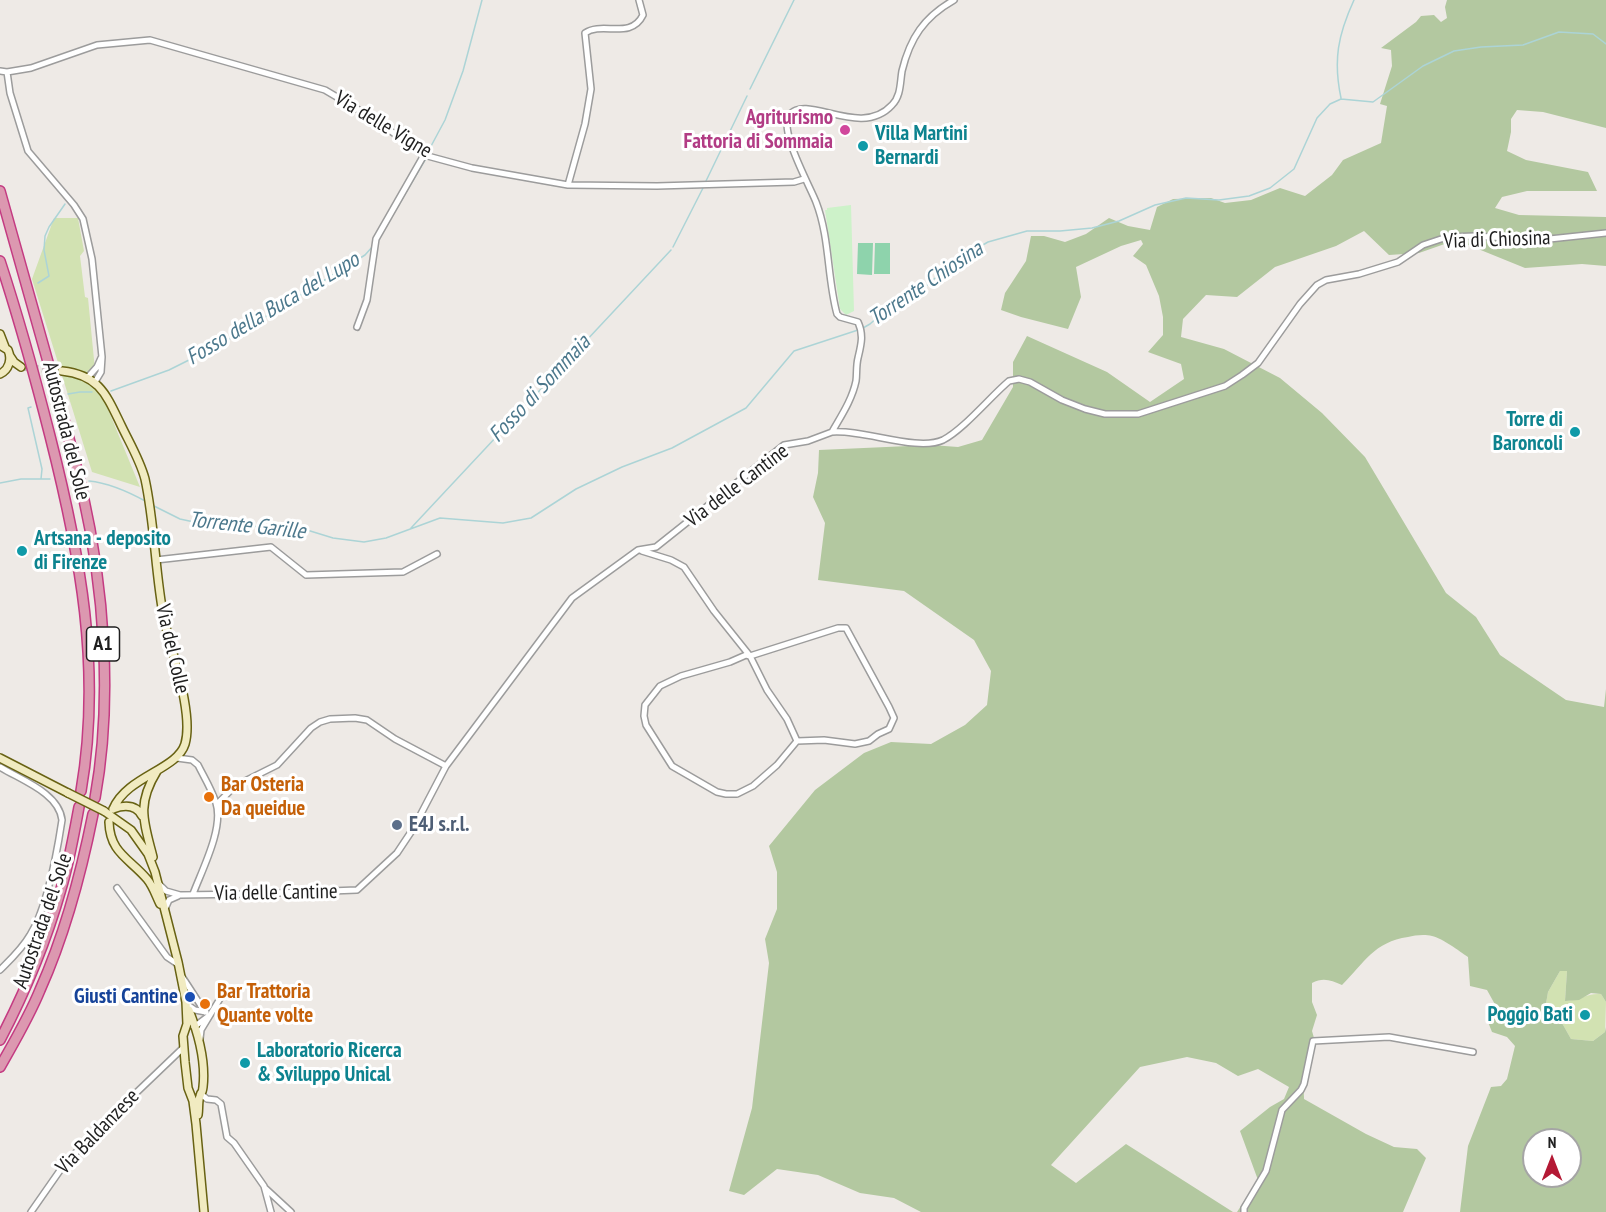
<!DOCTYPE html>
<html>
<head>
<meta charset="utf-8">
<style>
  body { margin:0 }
  #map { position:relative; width:1606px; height:1212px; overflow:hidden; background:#eeeae6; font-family:"PT Sans Narrow",sans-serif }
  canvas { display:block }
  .north { position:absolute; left:1522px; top:1128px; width:60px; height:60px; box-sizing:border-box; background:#fff; border:2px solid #a5a5a5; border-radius:50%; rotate:0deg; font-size:16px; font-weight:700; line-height:24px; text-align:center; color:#1f1f1f }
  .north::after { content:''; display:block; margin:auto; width:21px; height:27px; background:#b41935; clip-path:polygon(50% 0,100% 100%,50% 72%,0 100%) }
</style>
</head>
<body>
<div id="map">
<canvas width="1606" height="1212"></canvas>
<div class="north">N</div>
</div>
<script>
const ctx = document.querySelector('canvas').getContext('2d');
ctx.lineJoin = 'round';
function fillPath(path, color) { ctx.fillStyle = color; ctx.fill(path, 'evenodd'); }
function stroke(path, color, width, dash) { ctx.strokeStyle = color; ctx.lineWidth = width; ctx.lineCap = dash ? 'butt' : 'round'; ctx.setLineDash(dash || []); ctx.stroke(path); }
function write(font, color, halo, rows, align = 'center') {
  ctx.font = font + ' "PT Sans Narrow",sans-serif'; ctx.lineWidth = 6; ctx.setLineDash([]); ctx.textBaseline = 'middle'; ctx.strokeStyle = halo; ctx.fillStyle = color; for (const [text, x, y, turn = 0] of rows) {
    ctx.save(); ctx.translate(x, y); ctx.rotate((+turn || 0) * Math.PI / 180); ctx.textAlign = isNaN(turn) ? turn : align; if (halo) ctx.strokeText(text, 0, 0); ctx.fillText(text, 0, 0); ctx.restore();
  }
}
fillPath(new Path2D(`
  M 54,218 L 78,218 L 84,251 L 80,256 L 85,297 L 88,298 L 95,370 L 105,402 L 140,487 L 92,472 L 32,279 Z
  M 1560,971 L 1567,971 L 1565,1001 C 1580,1000 1587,993 1601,994 L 1606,1002 L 1605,1032 L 1593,1041 L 1571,1039 L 1562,1023 L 1544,1015 L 1548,992 Z`), '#d2e2b2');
fillPath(new Path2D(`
  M 1447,0 L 1606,0 L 1606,128 L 1543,112 L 1517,110 L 1511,119 L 1511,132 L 1507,151 L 1526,160 L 1588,172 L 1597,191 L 1527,191 L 1502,197 L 1495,208 L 1519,215 L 1606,217 L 1606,266 L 1582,264 L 1525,268 L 1456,240 L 1419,253 L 1389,255 L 1364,231 L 1336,246 L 1275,267 L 1237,297 L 1206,295 L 1183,319 L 1181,337 L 1224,349 L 1280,378 L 1322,413 L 1365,457 L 1446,593 L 1476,617 L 1500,655 L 1566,700 L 1604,707 L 1606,689 L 1606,1002 L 1601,994 L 1591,993 L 1579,1000 L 1565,1001 L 1567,971 L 1560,971 L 1548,992 L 1544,1015 L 1562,1023 L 1571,1039 L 1593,1041 L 1605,1032 L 1606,1027 L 1606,1212 L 1460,1212 L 1468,1146 L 1491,1087 L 1501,1086 L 1507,1079 L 1515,1046 L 1507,1037 L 1492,1032 L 1488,1022 L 1497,1008 L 1487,990 L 1470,986 L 1468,957 C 1459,951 1442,938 1432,936 C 1425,934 1415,935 1408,937 C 1374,942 1365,962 1342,985 C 1331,980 1323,977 1312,983 L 1312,1002 L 1317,1015 L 1312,1031 L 1316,1045 L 1303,1071 L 1304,1099 L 1366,1134 L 1394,1147 L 1417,1149 L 1426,1158 L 1403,1212 L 1237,1212 L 1258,1180 L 1240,1131 L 1270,1107 L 1284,1099 L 1289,1087 L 1258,1069 L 1238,1076 L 1216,1063 L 1187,1057 L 1140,1067 L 1051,1165 L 1076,1183 L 1126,1144 L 1233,1212 L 921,1212 L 894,1198 L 860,1193 L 818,1175 L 777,1169 L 744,1195 L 729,1191 L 752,1108 L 769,963 L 765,939 L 777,909 L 777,872 L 769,846 L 815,790 L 864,753 L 891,742 L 931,744 L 965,725 L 987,705 L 991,671 L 974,640 L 904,591 L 818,580 L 825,523 L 813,497 L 818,473 L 819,450 L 931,445 L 958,447 L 982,440 L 1013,387 L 1013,362 L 1027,336 L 1107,372 L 1150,402 L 1184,379 L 1181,364 L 1148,352 L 1163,335 L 1163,317 L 1159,296 L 1146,265 L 1133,256 L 1143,244 L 1141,240 L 1121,246 L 1076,267 L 1081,297 L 1068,329 L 1021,317 L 1001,310 L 1005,293 L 1026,261 L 1031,236 L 1044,236 L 1065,242 L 1086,234 L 1109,218 L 1128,226 L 1150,230 L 1157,207 L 1173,199 L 1211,198 L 1225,203 L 1251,200 L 1280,188 L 1305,196 L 1332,175 L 1343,160 L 1381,143 L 1387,106 L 1380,104 L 1392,66 L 1391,50 L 1381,48 L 1416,22 L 1421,16 L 1434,15 L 1441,22 L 1447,18 L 1445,7 ZM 1534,1140 L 1570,1140 L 1570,1176 L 1534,1176 Z`), '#b3c8a0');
fillPath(new Path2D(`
  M 851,205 L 854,311 L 846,315 L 840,309 L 825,210 L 827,210 L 827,208 Z`), '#cdf2c9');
fillPath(new Path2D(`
  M 858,243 L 873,243 L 872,275 L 857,274 Z
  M 875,243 L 890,243 L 890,274 L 874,274 Z`), '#8ed3ac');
stroke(new Path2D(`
  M 750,89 L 794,0
  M 1341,98 C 1333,60 1338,35 1354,0
  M 430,148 L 445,120 L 463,71 L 482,0
  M 706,181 L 747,96
  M 395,211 L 425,160
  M 673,247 L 703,188
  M 38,283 L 49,276 L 44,250 L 45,236 L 49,227 L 65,204
  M 863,328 L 870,324 L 889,307 L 912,298 L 955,261 L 988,242 L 1027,231 L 1060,231 L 1092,228 L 1119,221 L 1155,205 L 1186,198 L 1219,200 L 1249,196 L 1270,188 L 1294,169 L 1317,118 L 1330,104 L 1341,99 L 1373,102 L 1423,66 L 1454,51 L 1481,47 L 1523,45 L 1559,32 L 1593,34 L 1606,44
  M 111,391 L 169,370 L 223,343 L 365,255 L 373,246
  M 68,394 L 80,392 L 92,392
  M 31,407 L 28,408 L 42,469 L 41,479
  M 89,481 C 110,483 129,492 147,502
  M 0,483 L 21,479 L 50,479
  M 152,505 L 180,519 L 217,527 L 294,526 L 333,538 L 364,542 L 386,538 L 440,518 L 503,523 L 531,518 L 576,489 L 622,467 L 672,448 L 746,408 L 794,351 L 858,330
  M 411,528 L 671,250`), '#acd4d6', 1.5);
stroke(new Path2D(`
  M 21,367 L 62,371`), '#c5c1be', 7, [7, 3.5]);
const street = new Path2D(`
  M 0,71 L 7,72 L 31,68 L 97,45 L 150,40 L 325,90 L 374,119 L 424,155 L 472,168 L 568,185 L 657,186 L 794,182 L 804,179
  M 7,72 L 10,93 L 28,151 L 74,205 L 83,219 L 92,259 L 102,357 L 101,372 L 95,382
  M 568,185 L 585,124 L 591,89 L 585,33 C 602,21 631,40 643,15 L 639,0
  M 357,327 L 367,300 L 376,239 L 424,155
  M 88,377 L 97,367 L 101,358
  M 832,432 C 863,429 917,452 943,440 C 964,429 990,397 1009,381 L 1019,379 L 1030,382 L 1062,400 L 1085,409 L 1105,414 L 1138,414 L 1225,386 L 1242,375 L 1258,363 L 1300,304 L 1317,285 L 1326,280 L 1359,274 L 1398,262 L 1423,245 L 1447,237 L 1475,236 L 1540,240 L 1606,233
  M 642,551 L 671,560 L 684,567 L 714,611 L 750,656 L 767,690 L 787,719 L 797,741
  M 156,560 L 271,547 L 306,575 L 403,572 L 437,554
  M 838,628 L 846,628 L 889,707 L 894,718 L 889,729 L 878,734 L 869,741 L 855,744 L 824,740 L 797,741 L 777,765 L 753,786 L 737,794 L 726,794 L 717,792 L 672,766 L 646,725 L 644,716 L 645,705 L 660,686 L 681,676 L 730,662 L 746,655 L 750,656 Z
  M 177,758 L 192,760 L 198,765 C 204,777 212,790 216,803 C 224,828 202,870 193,894
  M 0,767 C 21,780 59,793 62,820 C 57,853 48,906 30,935 C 22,949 11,959 0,970
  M 217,804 L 235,786 L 277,765 L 311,728 L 320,722 L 330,719 L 355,718 L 367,720 L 395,739 L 446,766
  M 159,884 L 166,891 L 180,895 L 251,894 L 357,890 L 397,853 L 413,829 L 446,766 L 572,598 L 638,550 L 656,547 L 784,445 L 808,441 L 832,432 C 841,416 852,400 856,381 C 857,374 856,366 858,358 C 861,345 864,335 858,322 L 840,317 L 837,314 C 827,278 830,238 816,202 C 810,186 777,128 790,114 C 808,94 861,139 892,105 C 901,96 900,83 902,71 C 910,38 924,17 954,0
  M 117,888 L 167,957 L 179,965
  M 165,909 L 169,900 L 178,896
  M 183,978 L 205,1012
  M 188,1005 L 195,1010 L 206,1012
  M 194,1027 L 210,1015
  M 200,1039 L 201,1030 L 221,997 L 226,994
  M 201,1094 L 207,1099 L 216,1100 L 221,1104 L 227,1137 L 234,1143 L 264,1186 L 271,1212
  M 265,1188 L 291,1212
  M 31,1212 L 61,1169 L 89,1138 L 184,1047
  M 1244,1212 L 1244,1208 L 1266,1171 L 1282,1110 L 1301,1090 L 1304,1084 L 1313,1041 L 1389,1037 L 1473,1052`);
const secondary = new Path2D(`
  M 0,334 L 5,347
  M 0,345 L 8,350 C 12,359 9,370 0,374
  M 10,356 L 14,362 L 21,367
  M 62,371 C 99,375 106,394 121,425 C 129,442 140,460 145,479 C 155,525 155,573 164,619 C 171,651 194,713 185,744 C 177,770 127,776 113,809
  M 0,758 L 68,793
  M 113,809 C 124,805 136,804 142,816
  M 104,811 L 131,830 L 148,854 L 155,872 L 178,962 L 186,1002 L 187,1024 L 183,1036 L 185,1062 L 188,1088 L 193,1101 L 196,1124 L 204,1212
  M 109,822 C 110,853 129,858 147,879 C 153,886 156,896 160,904
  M 153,857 C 144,822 136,805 157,771
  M 189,1010 C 198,1033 206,1061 203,1087 C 202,1095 202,1089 200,1096 C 198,1101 199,1109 198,1115`);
const highway = new Path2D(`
  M 0,191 C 16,248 32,305 48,362 C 60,405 72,447 82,490 C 104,588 113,699 95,798
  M 0,261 C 19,319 35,377 50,436 C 80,554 102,669 81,791
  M 0,1040 C 25,992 46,942 61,889 C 69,863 74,834 79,807
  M 0,1067 C 14,1042 29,1017 40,990 C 65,934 81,874 93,814`);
stroke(street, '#9c9c9c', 8);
stroke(secondary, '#686213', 10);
stroke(highway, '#c43b82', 12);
stroke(street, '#fff', 5);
stroke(secondary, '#f1ebc1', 7);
stroke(highway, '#dc98b0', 9);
const secondaryBridge = new Path2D(`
  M 68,793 L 104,811`);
stroke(secondaryBridge, '#686213', 10, []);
stroke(secondaryBridge, '#f1ebc1', 7);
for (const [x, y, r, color] of [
  [845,130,6,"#d1479c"],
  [863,146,6,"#0f9aa8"],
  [1575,432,6,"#0f9aa8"],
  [22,551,6,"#0f9aa8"],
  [209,797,6,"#e8710a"],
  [397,825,6,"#5c6f8a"],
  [190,997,6,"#1a4fb4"],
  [205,1004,6,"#e8710a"],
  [1585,1015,6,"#0f9aa8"],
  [245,1063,6,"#0f9aa8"]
]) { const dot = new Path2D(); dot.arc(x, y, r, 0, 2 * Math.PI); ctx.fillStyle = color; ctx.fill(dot); stroke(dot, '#fff', 2); }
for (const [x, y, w] of [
  [103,644,33]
]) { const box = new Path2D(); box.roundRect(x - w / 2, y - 17, w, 34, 4.5); ctx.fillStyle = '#fff'; ctx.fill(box); stroke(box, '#1f1f1f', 1.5); }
write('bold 20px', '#1f1f1f', null, [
  ["A1",103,644]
]);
write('bold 21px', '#b23c85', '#fff', [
  ["Agriturismo",833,118],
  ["Fattoria di Sommaia",833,142]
], 'right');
write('21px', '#1f1f1f', '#fff', [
  ["Via delle Vigne",383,125,31],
  ["Via di Chiosina",1497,240,-2],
  ["Autostrada del Sole",66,431,76],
  ["Via delle Cantine",737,486,-37],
  ["Via del Colle",172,649,77],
  ["Via delle Cantine",276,893,-1],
  ["Autostrada del Sole",43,921,-71],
  ["Via Baldanzese",98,1132,-46]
]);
write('bold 21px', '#0d838f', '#fff', [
  ["Villa Martini",875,134],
  ["Bernardi",875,158],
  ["Torre di",1563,420,"right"],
  ["Baroncoli",1563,444,"right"],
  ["Artsana - deposito",34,539],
  ["di Firenze",34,563],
  ["Poggio Bati",1573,1015,"right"],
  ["Laboratorio Ricerca",257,1051],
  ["& Sviluppo Unical",257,1075]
], 'left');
write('bold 21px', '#c56008', '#fff', [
  ["Bar Osteria",221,785],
  ["Da queidue",221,809],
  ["Bar Trattoria",217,992],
  ["Quante volte",217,1016]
], 'left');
write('bold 21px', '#4e5e75', '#fff', [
  ["E4J s.r.l.",409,825]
], 'left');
write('bold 21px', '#164399', '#fff', [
  ["Giusti Cantine",178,997]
], 'right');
write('italic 22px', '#4c788c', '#fff', [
  ["Torrente Chiosina",926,284,-34],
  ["Fosso della Buca del Lupo",273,309,-31],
  ["Fosso di Sommaia",540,389,-47],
  ["Torrente Garille",247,526,6]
]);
</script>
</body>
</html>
